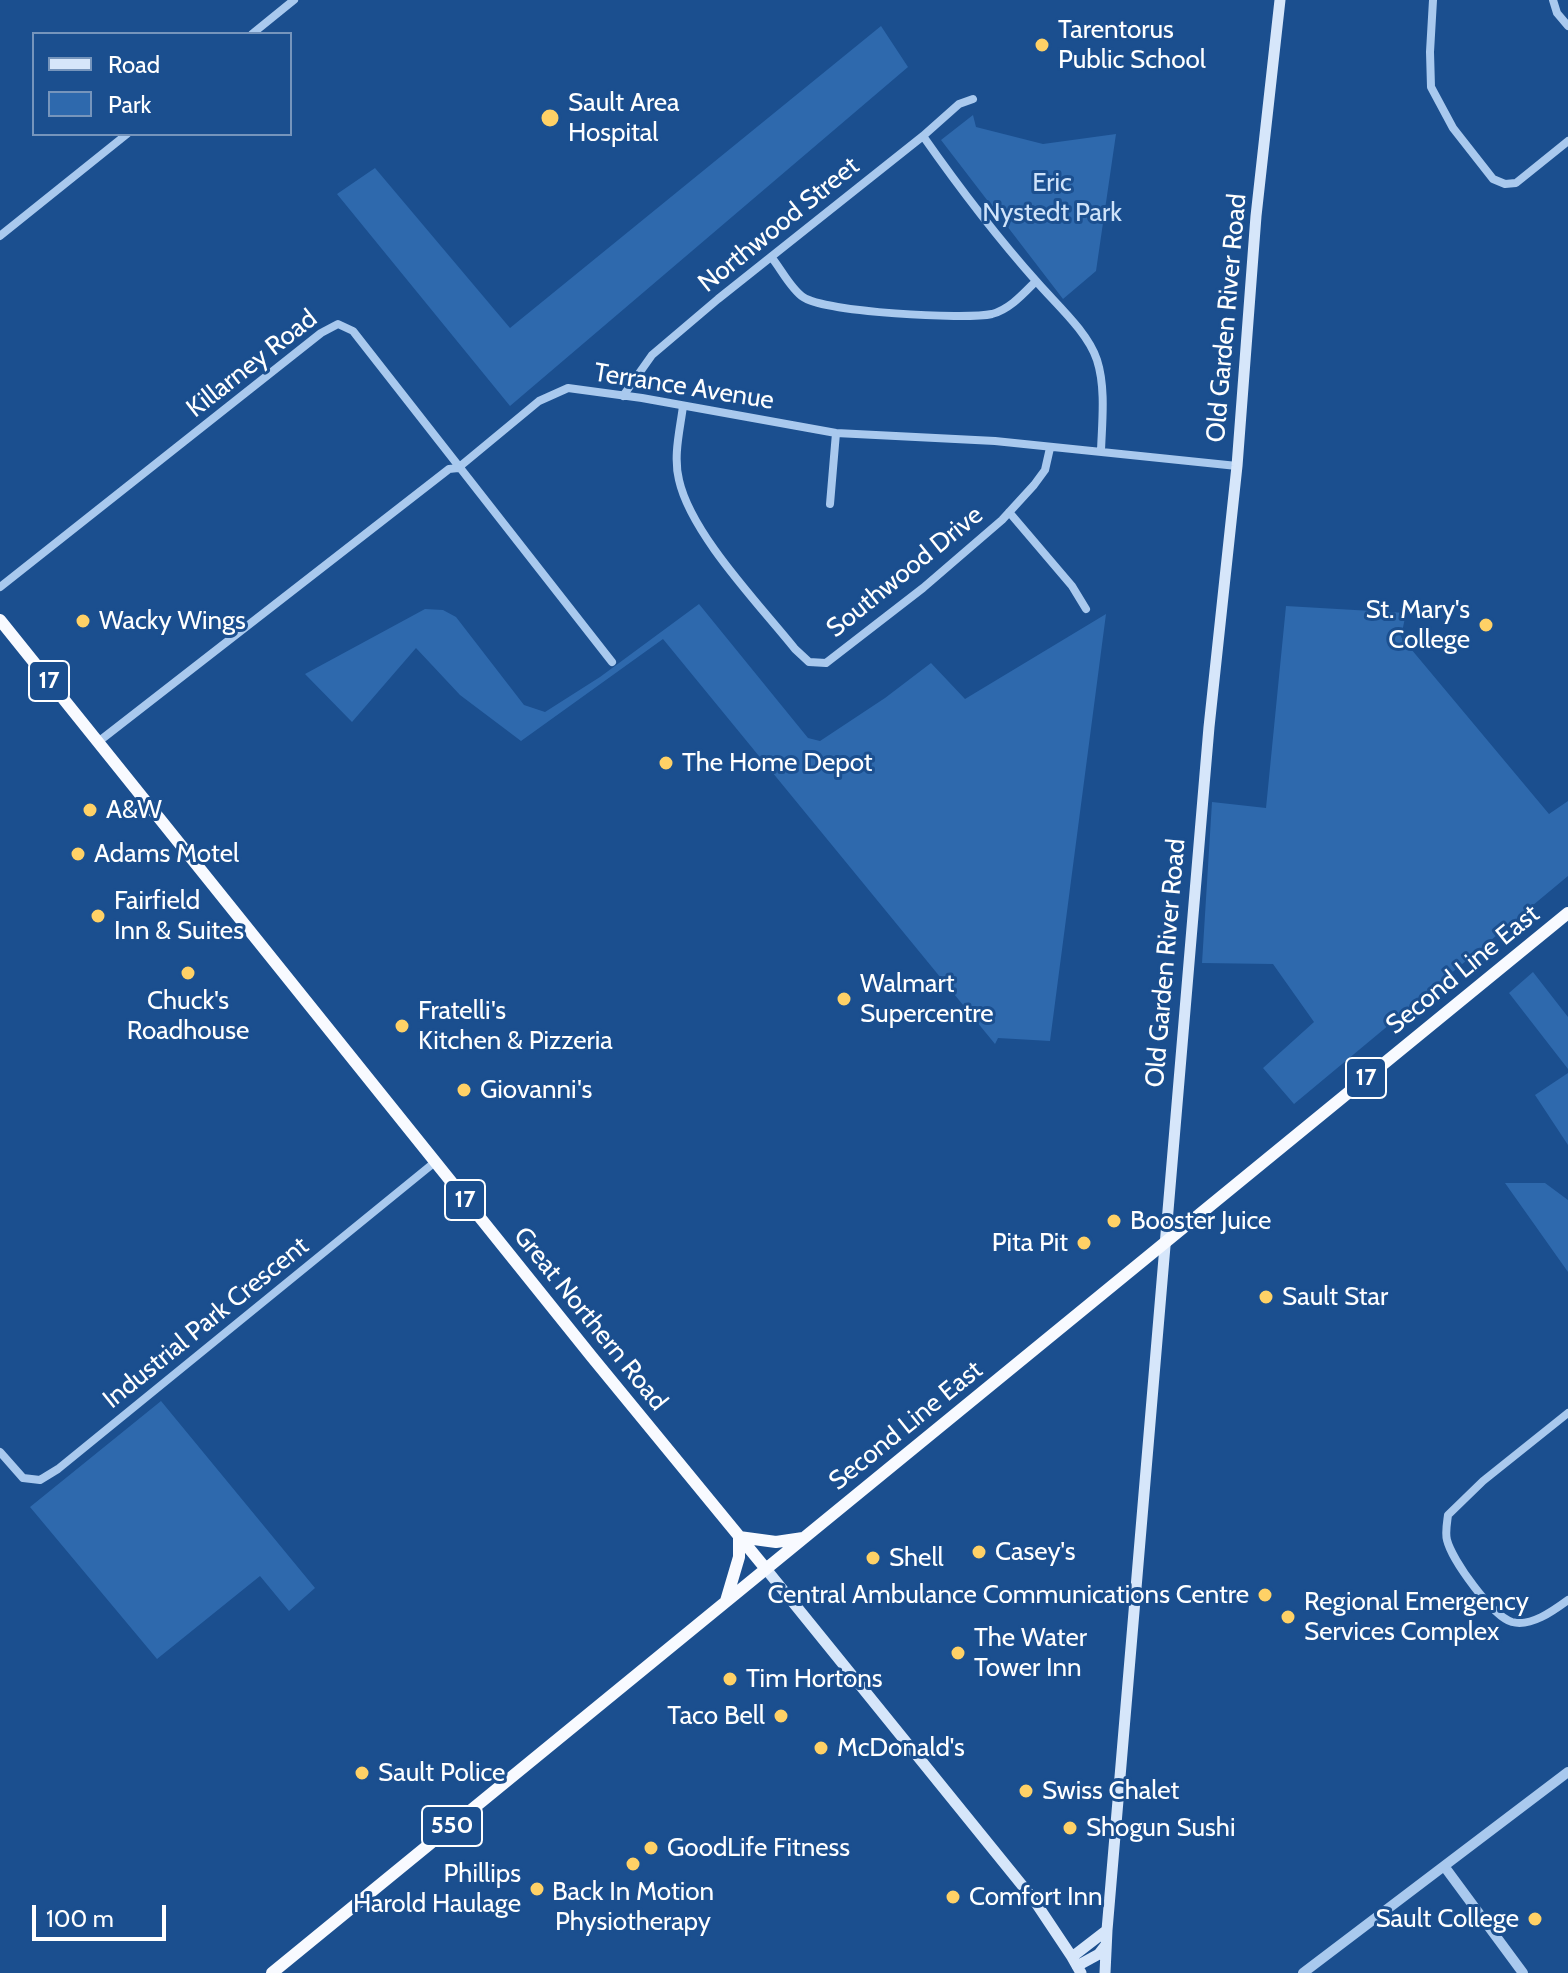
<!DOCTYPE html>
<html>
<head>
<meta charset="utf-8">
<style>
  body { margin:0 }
  #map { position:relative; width:1568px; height:1973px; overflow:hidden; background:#1b4f8f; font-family:Cabin,sans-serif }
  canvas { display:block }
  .legend { position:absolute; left:32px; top:32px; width:260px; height:104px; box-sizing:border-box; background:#1b4f8f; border:2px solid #7695bc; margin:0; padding:10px 14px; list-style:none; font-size:24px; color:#fff }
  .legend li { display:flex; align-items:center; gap:16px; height:40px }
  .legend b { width:40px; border:2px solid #7695bc }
  .scale { position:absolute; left:32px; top:1905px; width:134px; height:36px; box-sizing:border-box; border:4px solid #fff; border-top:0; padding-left:10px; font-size:24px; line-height:28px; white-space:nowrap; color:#fff; -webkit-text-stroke:6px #1b4f8f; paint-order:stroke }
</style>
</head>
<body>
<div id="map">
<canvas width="1568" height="1973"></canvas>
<ul class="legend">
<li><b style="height:10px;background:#d6e6fa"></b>Road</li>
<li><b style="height:22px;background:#2e69ad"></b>Park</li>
</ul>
<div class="scale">100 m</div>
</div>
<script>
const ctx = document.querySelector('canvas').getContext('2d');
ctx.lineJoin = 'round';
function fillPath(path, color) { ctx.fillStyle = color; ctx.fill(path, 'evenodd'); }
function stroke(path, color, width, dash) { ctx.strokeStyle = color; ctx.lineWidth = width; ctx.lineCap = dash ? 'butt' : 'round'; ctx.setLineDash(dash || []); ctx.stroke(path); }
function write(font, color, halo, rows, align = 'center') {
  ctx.font = font + ' Cabin,sans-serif'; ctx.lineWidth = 6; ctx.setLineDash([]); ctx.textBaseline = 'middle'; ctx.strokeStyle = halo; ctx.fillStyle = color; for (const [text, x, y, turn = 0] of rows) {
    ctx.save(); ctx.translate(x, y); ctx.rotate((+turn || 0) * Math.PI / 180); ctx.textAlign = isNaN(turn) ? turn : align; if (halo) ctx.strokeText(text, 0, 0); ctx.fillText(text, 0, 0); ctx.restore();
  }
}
fillPath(new Path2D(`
  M 881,26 L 908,67 L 510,406 L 337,194 L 375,168 L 510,328 Z
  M 973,115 L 976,127 L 1043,144 L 1116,134 L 1096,271 L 1063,299 L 941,140 Z
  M 699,604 L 808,738 L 820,741 L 885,698 L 931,663 L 965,699 L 1106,614 L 1050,1041 L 998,1038 L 995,1044 L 663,639 L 521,741 L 460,695 L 416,648 L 352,722 L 305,674 L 425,609 L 443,610 L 456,617 L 524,705 L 545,712 L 600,677 Z
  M 1286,606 L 1406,613 L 1401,637 L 1549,814 L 1568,801 L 1568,876 L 1294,1104 L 1263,1068 L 1314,1022 L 1273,964 L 1202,963 L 1212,802 L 1266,808 Z
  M 1533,972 L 1568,1017 L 1568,1069 L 1509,993 Z
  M 1568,1073 L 1568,1145 L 1535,1095 Z
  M 1505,1183 L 1545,1183 L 1568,1200 L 1568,1272 Z
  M 161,1401 L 315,1588 L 289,1611 L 260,1576 L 157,1659 L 30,1507 Z`), '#2e69ad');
stroke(new Path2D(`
  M 1433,0 L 1430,52 L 1431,87 L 1453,128 L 1493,179 L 1505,184 L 1516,183 L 1568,141
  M 1553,0 L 1557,13 L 1568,26
  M 252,34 L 294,0
  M 923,136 C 958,186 996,236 1037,282 C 1056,304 1088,332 1097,360 C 1106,388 1102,422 1101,451
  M 0,236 L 127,134
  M 772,258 C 781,269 791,289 803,297 C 824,312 965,320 992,314 C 1010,309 1023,294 1036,281
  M 623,396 L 652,355 L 718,299 L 923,136 L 959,104 L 973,99
  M 683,406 C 680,430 673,456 679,480 C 691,534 759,604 795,649 L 809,662 L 826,663 L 923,588 L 1002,520 L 1034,485 L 1045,470 L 1050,448
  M 830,504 L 836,433
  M 1009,512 L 1072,586 L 1086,609
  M 0,587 L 321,333 L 338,324 L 353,331 L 612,662
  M 98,742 L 449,469 L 458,468 L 539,401 L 568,388 L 642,398 L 836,433 L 995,441 L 1237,466
  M 1568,1413 L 1483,1481 L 1448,1515 C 1447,1523 1445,1533 1447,1540 C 1452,1560 1492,1616 1512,1622 C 1531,1627 1553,1611 1568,1600
  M 0,1452 L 23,1478 L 40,1480 L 58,1469 L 435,1162`), '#a9c9ee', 8);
stroke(new Path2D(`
  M 1444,1866 L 1523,1973
  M 1303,1973 L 1568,1772`), '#a9c9ee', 10);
stroke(new Path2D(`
  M 766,1569 L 1034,1900 L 1072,1957 L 1081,1973
  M 1072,1957 L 1107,1930
  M 1077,1966 L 1099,1954 L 1106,1945
  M 1105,1973 L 1107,1930 L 1209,727 L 1237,466 L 1256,216 L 1280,0`), '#d6e6fa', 11);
stroke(new Path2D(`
  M 0,620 L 592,1357 L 766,1569
  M 739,1537 L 776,1542 L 803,1538
  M 726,1601 L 739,1557 L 739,1537
  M 272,1973 L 1568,913`), '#f8faff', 12);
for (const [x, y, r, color] of [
  [1042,45,8,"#ffd166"],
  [550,118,10,"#ffd166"],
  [83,621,8,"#ffd166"],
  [1486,625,8,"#ffd166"],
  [666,763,8,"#ffd166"],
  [90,810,8,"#ffd166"],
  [78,854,8,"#ffd166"],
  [98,916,8,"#ffd166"],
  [188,973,8,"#ffd166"],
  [844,999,8,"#ffd166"],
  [402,1026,8,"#ffd166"],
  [464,1090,8,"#ffd166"],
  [1114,1221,8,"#ffd166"],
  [1084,1243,8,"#ffd166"],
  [1266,1297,8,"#ffd166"],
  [979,1552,8,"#ffd166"],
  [873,1558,8,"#ffd166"],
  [1265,1595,8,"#ffd166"],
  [1288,1617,8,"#ffd166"],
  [958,1653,8,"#ffd166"],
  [730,1679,8,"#ffd166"],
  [781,1716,8,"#ffd166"],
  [821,1748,8,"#ffd166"],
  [362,1773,8,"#ffd166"],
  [1026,1791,8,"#ffd166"],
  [1070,1828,8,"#ffd166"],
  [651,1848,8,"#ffd166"],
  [633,1864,8,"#ffd166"],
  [537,1889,8,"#ffd166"],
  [953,1897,8,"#ffd166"],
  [1535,1919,8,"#ffd166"]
]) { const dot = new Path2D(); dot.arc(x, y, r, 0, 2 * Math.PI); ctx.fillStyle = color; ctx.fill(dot); stroke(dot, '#1b4f8f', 3); }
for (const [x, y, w] of [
  [49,681,40],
  [1366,1078,40],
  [465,1200,40],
  [452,1826,60]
]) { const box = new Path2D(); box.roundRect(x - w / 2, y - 20, w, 40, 6); ctx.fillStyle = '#1b4f8f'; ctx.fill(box); stroke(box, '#fff', 2); }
write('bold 24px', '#fff', null, [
  ["17",49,681],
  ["17",1366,1078],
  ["17",465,1200],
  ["550",452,1826]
]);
write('26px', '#fff', '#1b4f8f', [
  ["Tarentorus",1058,30],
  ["Public School",1058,60],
  ["Sault Area",568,103],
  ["Hospital",568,133],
  ["St. Mary's",1470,610,"right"],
  ["College",1470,640,"right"],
  ["Wacky Wings",99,621],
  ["The Home Depot",682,763],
  ["A&W",106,810],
  ["Adams Motel",94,854],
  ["Fairfield",114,901],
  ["Inn & Suites",114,931],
  ["Walmart",860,984],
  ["Supercentre",860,1014],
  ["Chuck's",188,1001,"center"],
  ["Roadhouse",188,1031,"center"],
  ["Fratelli's",418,1011],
  ["Kitchen & Pizzeria",418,1041],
  ["Giovanni's",480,1090],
  ["Booster Juice",1130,1221],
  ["Pita Pit",1068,1243,"right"],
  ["Sault Star",1282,1297],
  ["Casey's",995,1552],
  ["Shell",889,1558],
  ["Central Ambulance Communications Centre",1249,1595,"right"],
  ["Regional Emergency",1304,1602],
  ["Services Complex",1304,1632],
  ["The Water",974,1638],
  ["Tower Inn",974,1668],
  ["Tim Hortons",746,1679],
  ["Taco Bell",765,1716,"right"],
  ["McDonald's",837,1748],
  ["Sault Police",378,1773],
  ["Swiss Chalet",1042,1791],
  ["Shogun Sushi",1086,1828],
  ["GoodLife Fitness",667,1848],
  ["Phillips",521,1874,"right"],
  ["Harold Haulage",521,1904,"right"],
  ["Back In Motion",633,1892,"center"],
  ["Physiotherapy",633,1922,"center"],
  ["Comfort Inn",969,1897],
  ["Sault College",1519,1919,"right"]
], 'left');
write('26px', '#cfe3fa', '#1b4f8f', [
  ["Eric",1052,183],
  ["Nystedt Park",1052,213]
]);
write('26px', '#fff', '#1b4f8f', [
  ["Northwood Street",779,225,-39],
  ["Old Garden River Road",1227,318,-85],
  ["Killarney Road",252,364,-38],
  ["Terrance Avenue",684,387,9],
  ["Southwood Drive",905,572,-39],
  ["Old Garden River Road",1166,963,-85],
  ["Second Line East",1463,970,-39],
  ["Great Northern Road",590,1319,51],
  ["Industrial Park Crescent",206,1323,-39],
  ["Second Line East",906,1426,-39]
]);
</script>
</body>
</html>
